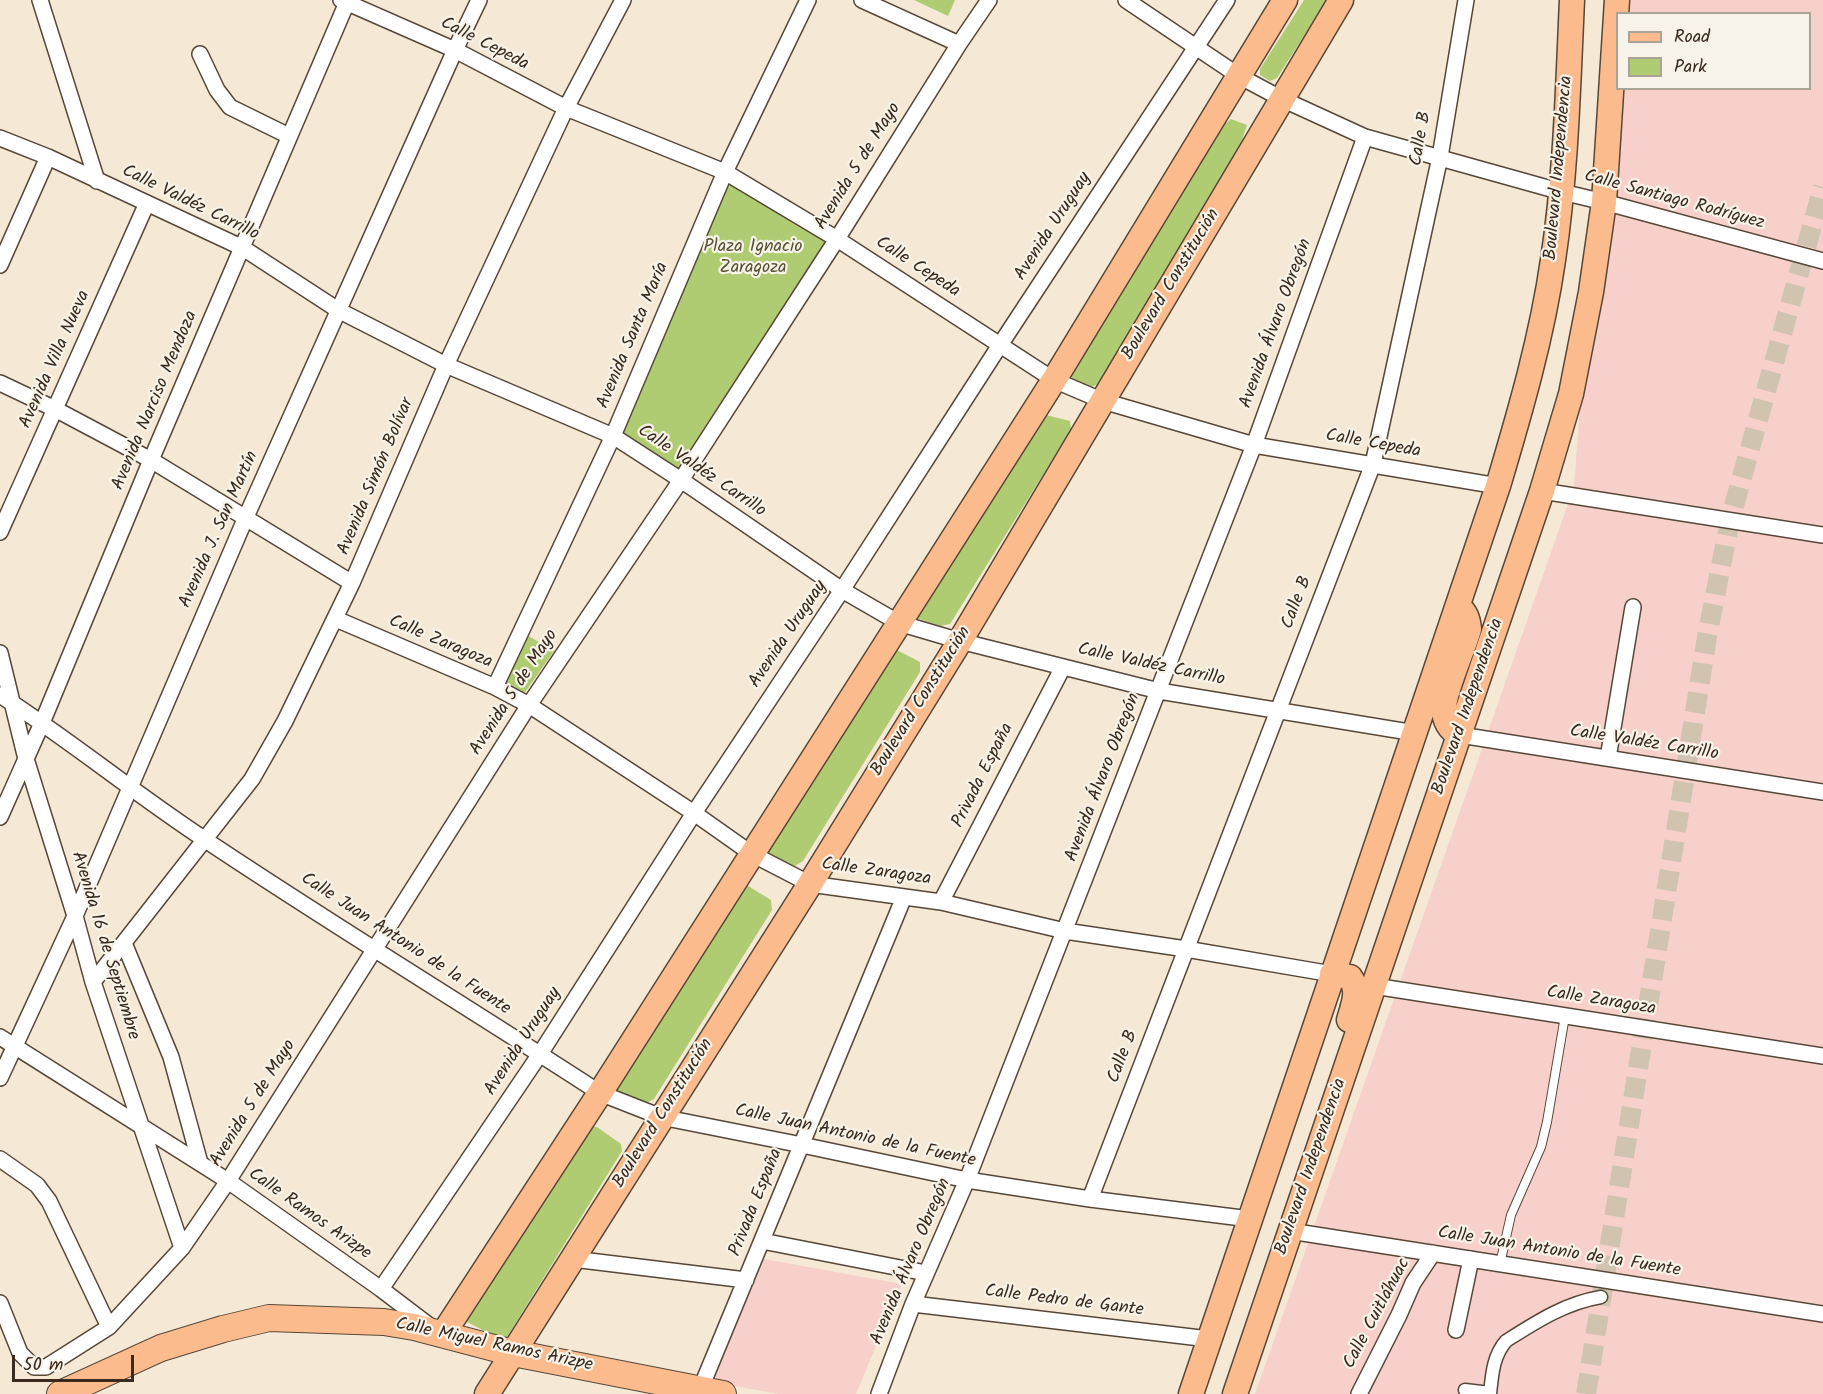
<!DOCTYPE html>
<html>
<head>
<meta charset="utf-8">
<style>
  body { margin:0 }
  #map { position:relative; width:1823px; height:1394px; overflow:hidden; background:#f5e9d5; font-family:Kalam,sans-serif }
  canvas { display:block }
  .legend { position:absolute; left:1616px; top:12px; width:195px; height:78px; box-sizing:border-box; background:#f7f3e8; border:2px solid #aca397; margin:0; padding:8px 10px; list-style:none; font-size:18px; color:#3b2a1e }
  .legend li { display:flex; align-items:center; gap:12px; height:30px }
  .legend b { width:30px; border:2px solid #aca397 }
  .scale { position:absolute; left:12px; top:1355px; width:122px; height:27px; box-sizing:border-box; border:3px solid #3b2a1e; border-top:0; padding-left:8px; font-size:18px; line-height:21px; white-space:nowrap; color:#3b2a1e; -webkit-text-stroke:4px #f7f3e8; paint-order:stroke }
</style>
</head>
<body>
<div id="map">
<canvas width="1823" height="1394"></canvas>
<ul class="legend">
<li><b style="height:8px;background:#fbbb8c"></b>Road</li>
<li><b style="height:16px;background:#b0cc72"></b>Park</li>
</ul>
<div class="scale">50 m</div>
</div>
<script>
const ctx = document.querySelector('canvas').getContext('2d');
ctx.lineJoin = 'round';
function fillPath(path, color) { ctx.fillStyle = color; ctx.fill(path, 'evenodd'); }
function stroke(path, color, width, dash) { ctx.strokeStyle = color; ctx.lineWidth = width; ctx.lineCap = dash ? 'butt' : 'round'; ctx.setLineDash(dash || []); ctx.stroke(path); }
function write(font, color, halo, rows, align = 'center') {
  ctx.font = font + ' Kalam,sans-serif'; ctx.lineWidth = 4.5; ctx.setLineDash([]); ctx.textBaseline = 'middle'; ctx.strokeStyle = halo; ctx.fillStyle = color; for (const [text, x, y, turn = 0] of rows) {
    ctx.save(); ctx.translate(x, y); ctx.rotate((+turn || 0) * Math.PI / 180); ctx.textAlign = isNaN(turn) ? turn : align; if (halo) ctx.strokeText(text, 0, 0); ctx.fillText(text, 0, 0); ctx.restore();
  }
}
fillPath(new Path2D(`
  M 1610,0 L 1823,0 L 1823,1394 L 1255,1394 L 1574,487 ZM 1618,14 L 1810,14 L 1810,88 L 1618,88 Z
  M 764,1259 L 902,1284 L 856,1394 L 779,1394 L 712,1382 Z`), '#f7d0cc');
fillPath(new Path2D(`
  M 914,0 L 955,0 L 948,16 Z
  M 1304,0 L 1327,0 L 1277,78 L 1270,81 L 1260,75 L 1260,69 Z
  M 1231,119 L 1247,125 L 1232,170 L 1099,384 L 1091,387 L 1073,379 L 1068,370 L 1225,124 Z
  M 726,173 L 836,239 L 680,478 L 613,436 Z
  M 1042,414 L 1070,421 L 1071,430 L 950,624 L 940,626 L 914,617 Z
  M 527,635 L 554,651 L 521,698 L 504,687 Z
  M 895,649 L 920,662 L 920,672 L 803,861 L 793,867 L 768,852 L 767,841 Z
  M 745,884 L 771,900 L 772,910 L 654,1099 L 643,1105 L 617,1090 L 616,1079 Z
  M 586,1126 L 597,1127 L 621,1144 L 622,1151 L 507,1337 L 500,1339 L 467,1322 L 465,1314 Z`), '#b0cc72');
stroke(new Path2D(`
  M 1586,1394 L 1707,637 L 1730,520 L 1823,187`), '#d0c3b0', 20, [20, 10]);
const service = new Path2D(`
  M 1500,1264 L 1511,1215 L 1541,1147 L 1547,1122 L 1565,1016`);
const pedestrian = new Path2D(`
  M 1465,1390 L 1490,1393
  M 1490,1394 C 1492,1375 1493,1356 1506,1341 C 1536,1322 1565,1303 1601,1297`);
const minor = new Path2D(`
  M 40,0 L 97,181
  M 341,0 L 455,50 L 566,108 L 725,172 L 837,239 L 1054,380 L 1103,401 L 1254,445 L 1498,486
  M 862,0 L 959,44
  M 1126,0 L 1239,76 L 1282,99 L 1365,137 L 1562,192 L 1604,202 L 1823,261
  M 200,54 L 217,90 L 230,107 L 289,136
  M 0,138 L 48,157 L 243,248 L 338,310 L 446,365 L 613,436 L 681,480 L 842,590 L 899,623 L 960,641 L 1159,691 L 1415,733
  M 0,265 L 48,157
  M 0,383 L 55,409 L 151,460 L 352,583
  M 1542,491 L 1823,535
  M 0,532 L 147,203
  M 336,619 L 495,687 L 529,705 L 694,813 L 752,854 L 810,884 L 941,902 L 1065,931 L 1186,949 L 1332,974
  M 0,653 L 26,759 L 75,916 L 93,982 L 182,1248
  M 495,687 L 613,436 L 725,172 L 808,0
  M 0,695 C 70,740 134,793 204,839 C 334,926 468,1007 600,1093 L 661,1117 L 802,1145 L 967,1180 L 1090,1199 L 1250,1219
  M 1460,735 L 1823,792
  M 1608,758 L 1633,607
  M 0,817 L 42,723 L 151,460 L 348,0
  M 941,902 L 1063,667
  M 124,943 L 171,1057 L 200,1163
  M 93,982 L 252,779 L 285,721 L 352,583 L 446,365 L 566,108 L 623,0
  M 1374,986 L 1823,1056
  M 0,1037 L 228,1181 L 381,1289 L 431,1327
  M 0,1078 L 75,916 L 246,517 L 455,50 L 479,0
  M 0,1159 L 37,1185 L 49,1201 L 109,1327
  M 1090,1199 L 1373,464 L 1440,157 L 1466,0
  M 1290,1231 L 1823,1314
  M 762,1241 L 926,1273
  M 573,1259 L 746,1280
  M 381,1289 L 540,1054 L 694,813 L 842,590 L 1000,345 L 1227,0
  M 0,1303 L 20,1353 L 34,1367 L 46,1367 L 109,1327 L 182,1248 L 228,1181 L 529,705 L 681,480 L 837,239 L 959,44 L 989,0
  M 913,1304 L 1209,1339
  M 1456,1330 L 1471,1259
  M 700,1390 L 904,897
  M 879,1394 L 913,1304 L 967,1180 L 1254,445 L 1365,137
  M 1359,1394 L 1399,1315 L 1413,1283 L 1433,1253`);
const primary = new Path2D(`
  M 1458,606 C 1466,613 1468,619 1469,629 C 1464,648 1444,691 1444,708 C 1444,720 1449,730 1460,735
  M 1332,974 L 1350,977 C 1360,990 1353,1006 1349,1020
  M 443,1334 L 600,1093 L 1054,380 L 1285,0
  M 487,1394 L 810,884 L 960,641 L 1341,0
  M 1191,1394 L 1498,486 C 1520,412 1542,337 1553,260 C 1566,174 1568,87 1572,0
  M 1235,1394 L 1542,491 L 1571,394 L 1591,292 L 1604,202 L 1617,0`);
const trunk = new Path2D(`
  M 60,1394 L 161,1348 L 223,1329 L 269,1318 L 384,1322 L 414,1327 L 513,1353 L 723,1394`);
stroke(service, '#574739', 10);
stroke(pedestrian, '#574739', 15);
stroke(minor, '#574739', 18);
stroke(primary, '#574739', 27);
stroke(trunk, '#574739', 28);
stroke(service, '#fff', 8);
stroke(pedestrian, '#fff', 12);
stroke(minor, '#fff', 15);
stroke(primary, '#fbbb8c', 24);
stroke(trunk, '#fbbb8c', 26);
write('18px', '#3b2a1e', '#f7f3e8', [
  ["Calle Cepeda",484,45,27],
  ["Calle B",1422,139,-80],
  ["Avenida 5 de Mayo",859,167,-58],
  ["Boulevard Independencia",1560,168,-85],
  ["Calle Santiago Rodríguez",1674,201,15],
  ["Calle Valdéz Carrillo",190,204,26],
  ["Avenida Uruguay",1054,227,-57],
  ["Calle Cepeda",917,268,33],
  ["Boulevard Constitución",1172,285,-59],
  ["Avenida Álvaro Obregón",1277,324,-70],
  ["Avenida Santa María",634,336,-67],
  ["Avenida Villa Nueva",56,360,-66],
  ["Avenida Narciso Mendoza",156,401,-67],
  ["Calle Cepeda",1373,445,10],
  ["Calle Valdéz Carrillo",701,472,34],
  ["Avenida Simón Bolívar",377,477,-67],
  ["Avenida J. San Martín",220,530,-66],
  ["Calle B",1298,603,-69],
  ["Avenida Uruguay",789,635,-56],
  ["Calle Zaragoza",440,643,23],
  ["Calle Valdéz Carrillo",1151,666,12],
  ["Avenida 5 de Mayo",515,693,-57],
  ["Boulevard Constitución",922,702,-58],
  ["Boulevard Independencia",1469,707,-71],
  ["Calle Valdéz Carrillo",1644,744,9],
  ["Privada España",984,776,-63],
  ["Avenida Álvaro Obregón",1104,778,-69],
  ["Calle Zaragoza",876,873,8],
  ["Calle Juan Antonio de la Fuente",405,945,33],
  ["Avenida 16 de Septiembre",104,946,73],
  ["Calle Zaragoza",1601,1002,9],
  ["Avenida Uruguay",524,1042,-57],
  ["Calle B",1124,1057,-69],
  ["Avenida 5 de Mayo",254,1104,-58],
  ["Boulevard Constitución",664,1114,-58],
  ["Calle Juan Antonio de la Fuente",855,1137,12],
  ["Boulevard Independencia",1312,1167,-71],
  ["Privada España",757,1203,-68],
  ["Calle Ramos Arizpe",309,1215,35],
  ["Calle Juan Antonio de la Fuente",1559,1253,9],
  ["Avenida Álvaro Obregón",912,1262,-67],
  ["Calle Pedro de Gante",1064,1302,7],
  ["Calle Cuitláhuac",1378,1314,-62],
  ["Calle Miguel Ramos Arizpe",494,1346,12]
]);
write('18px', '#585233', '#f7f3e8', [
  ["Plaza Ignacio",753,248],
  ["Zaragoza",753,269]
]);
</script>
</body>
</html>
